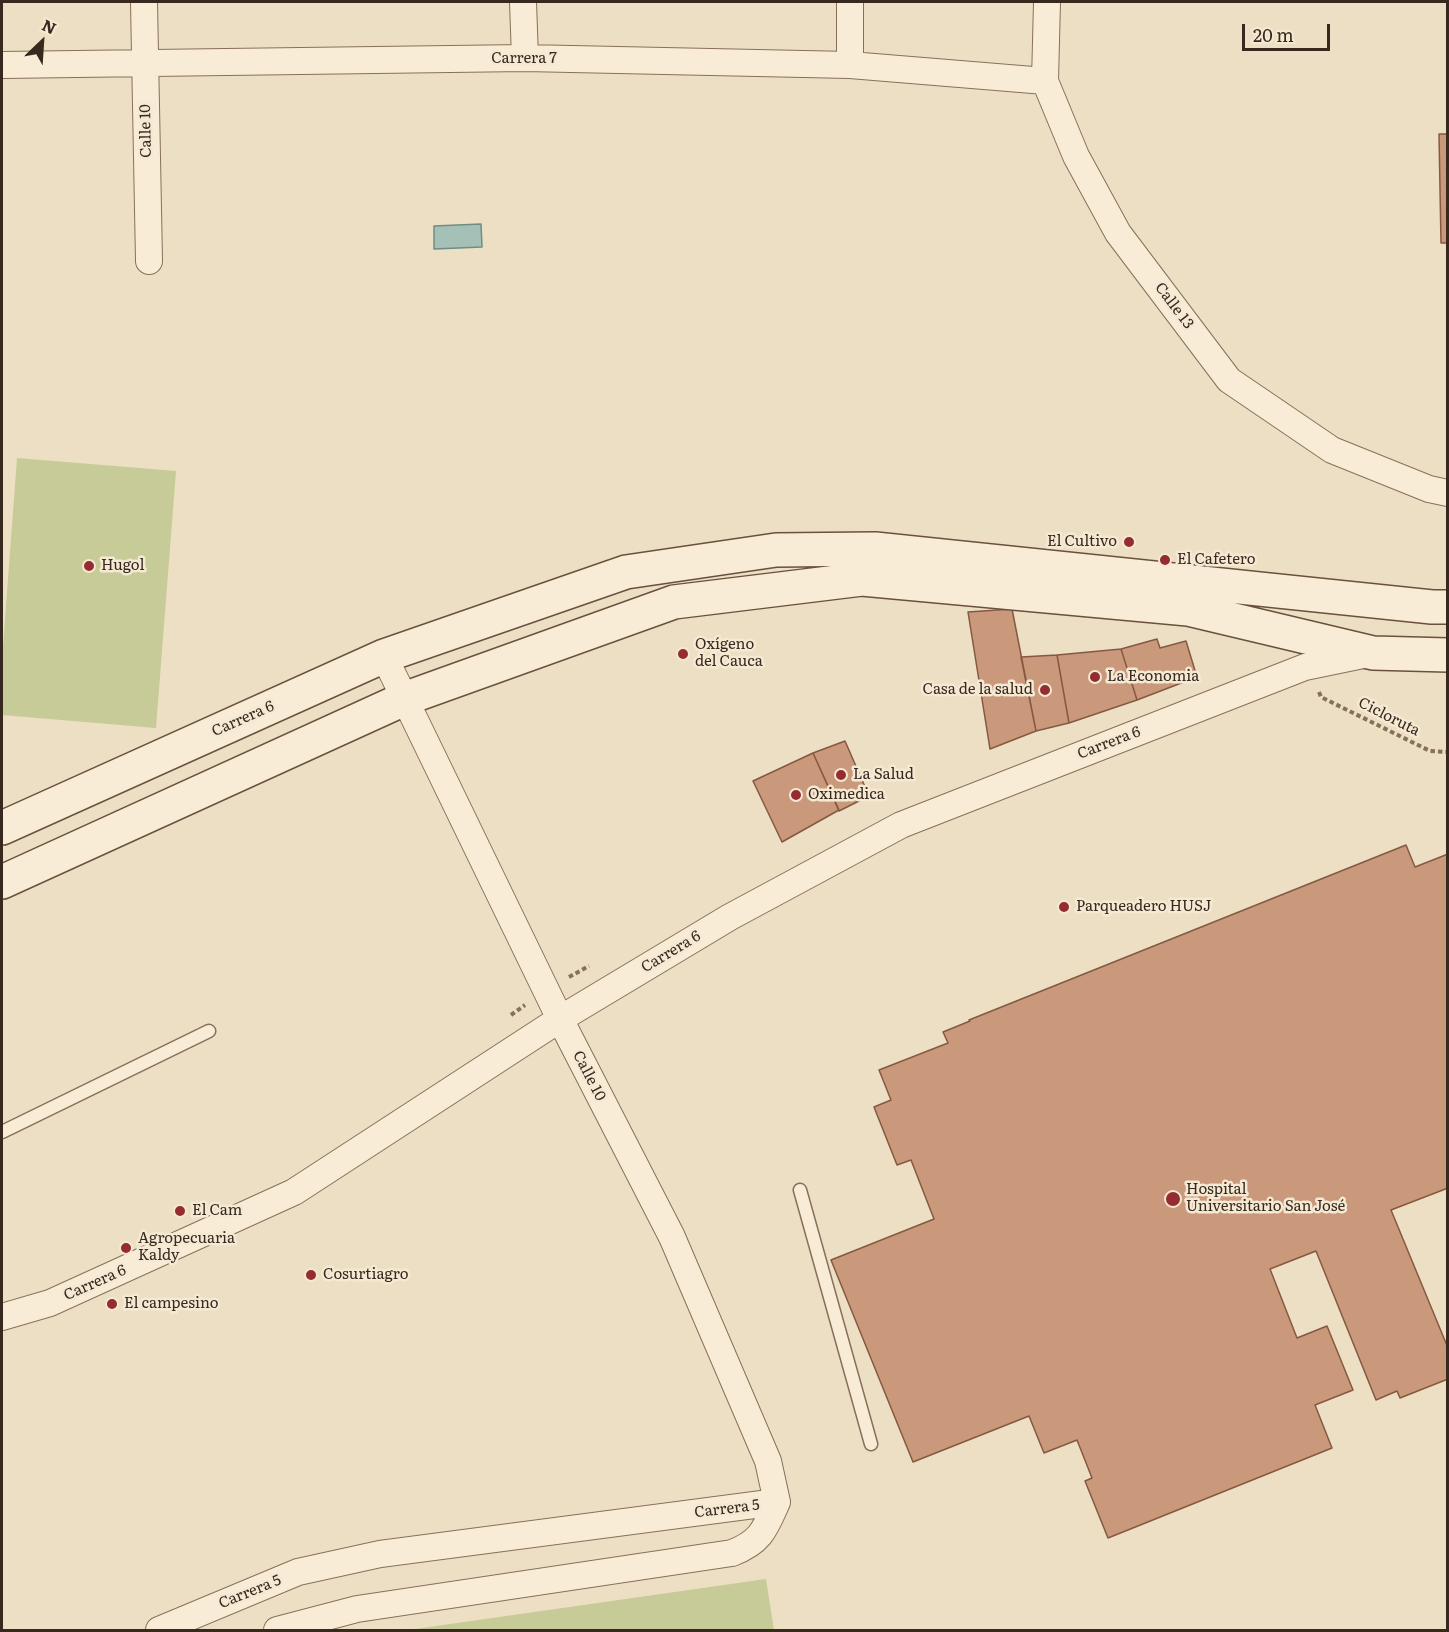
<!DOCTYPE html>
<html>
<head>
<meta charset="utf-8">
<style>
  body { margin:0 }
  #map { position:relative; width:1449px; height:1632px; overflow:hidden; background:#eddfc3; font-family:Literata,serif }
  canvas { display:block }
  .frame { position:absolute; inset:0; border:3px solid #37291e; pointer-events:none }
  .north { position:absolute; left:12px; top:12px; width:60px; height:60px; -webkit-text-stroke:4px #f5e9d3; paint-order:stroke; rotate:25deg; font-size:16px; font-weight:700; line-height:24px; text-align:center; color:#37291e }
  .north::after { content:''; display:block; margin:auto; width:21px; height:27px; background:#37291e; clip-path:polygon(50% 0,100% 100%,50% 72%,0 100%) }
  .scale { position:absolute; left:1242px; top:24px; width:88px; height:27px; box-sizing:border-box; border:3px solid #37291e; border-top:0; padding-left:8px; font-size:18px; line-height:21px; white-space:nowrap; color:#37291e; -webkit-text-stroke:4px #f5e9d3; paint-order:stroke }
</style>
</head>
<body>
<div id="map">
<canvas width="1449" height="1632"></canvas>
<div class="frame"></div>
<div class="north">N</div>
<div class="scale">20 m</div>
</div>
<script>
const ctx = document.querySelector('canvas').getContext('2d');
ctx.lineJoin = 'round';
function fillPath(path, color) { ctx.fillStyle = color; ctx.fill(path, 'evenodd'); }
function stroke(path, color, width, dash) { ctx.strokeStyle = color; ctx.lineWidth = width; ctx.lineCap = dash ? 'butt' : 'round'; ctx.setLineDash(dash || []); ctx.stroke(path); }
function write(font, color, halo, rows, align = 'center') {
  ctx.font = font + ' Literata,serif'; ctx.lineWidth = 5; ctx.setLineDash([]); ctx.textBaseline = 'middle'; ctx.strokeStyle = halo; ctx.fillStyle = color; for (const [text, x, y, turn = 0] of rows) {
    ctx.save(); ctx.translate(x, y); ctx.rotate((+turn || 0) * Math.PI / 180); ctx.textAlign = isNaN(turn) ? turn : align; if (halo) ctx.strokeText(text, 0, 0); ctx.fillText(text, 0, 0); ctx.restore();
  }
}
fillPath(new Path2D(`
  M 17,458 L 176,471 L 156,728 L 2,715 L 2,660 Z
  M 766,1579 L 774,1630 L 408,1630 Z`), '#c7cb97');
const water = new Path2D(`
  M 481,224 L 482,247 L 434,249 L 434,226 Z`);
fillPath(water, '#a5c0b7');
stroke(water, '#6c8e84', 1.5);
const building = new Path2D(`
  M 1439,134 L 1448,134 L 1448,243 L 1441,243 Z
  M 1012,609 L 1036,731 L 990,749 L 968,612 Z
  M 1157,639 L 1160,648 L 1186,641 L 1197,677 L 1137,700 L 1121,649 Z
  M 1121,649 L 1137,700 L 1069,723 L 1057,655 Z
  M 1057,655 L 1069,723 L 1036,731 L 1021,657 Z
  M 845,741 L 869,796 L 839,811 L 813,753 Z
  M 813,753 L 839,810 L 782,842 L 753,781 Z
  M 1406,845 L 1415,867 L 1448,854 L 1448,1188 L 1391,1210 L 1448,1348 L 1448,1379 L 1400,1398 L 1397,1391 L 1376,1400 L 1316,1251 L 1270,1269 L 1297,1338 L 1327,1326 L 1353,1390 L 1315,1405 L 1332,1448 L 1108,1538 L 1085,1481 L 1092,1478 L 1077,1440 L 1044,1453 L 1029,1416 L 913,1462 L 831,1260 L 934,1219 L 911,1160 L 897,1165 L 874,1107 L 891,1100 L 879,1070 L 948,1043 L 943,1032 L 970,1021 L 969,1020 Z`);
fillPath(building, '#ca987a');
stroke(building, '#855941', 1.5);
const service = new Path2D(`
  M 2,1132 L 209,1031
  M 800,1190 L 871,1444`);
const minor = new Path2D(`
  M 144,2 L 149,261
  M 523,2 L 525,58
  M 850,2 L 850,65
  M 1047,2 L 1045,81 L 1076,156 L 1118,233 L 1229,380 L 1332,450 L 1429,489 L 1448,493
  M 2,65 L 525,58 L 850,65 L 1045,81
  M 384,656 L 560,1019 L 672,1237 L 768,1461 L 777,1502
  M 2,1317 L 50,1303 L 294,1192 L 560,1019 L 730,917 L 901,825 L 1305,667 L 1368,654
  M 159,1630 L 298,1572 L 380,1554 L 777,1502
  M 277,1630 L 357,1609 L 732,1553 C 761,1542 765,1529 777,1502`);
const secondary = new Path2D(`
  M 2,828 L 384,656 L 626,572 L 776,550 L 875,549 L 1432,607 L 1448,607
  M 2,882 L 404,699 L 674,602 L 862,579 L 1188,609 L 1373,653 L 1448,655`);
stroke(service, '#87705a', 15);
stroke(minor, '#87705a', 28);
stroke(secondary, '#69513e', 36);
stroke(new Path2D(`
  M 1319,692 L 1321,697 L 1430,751 L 1448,752
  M 569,977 L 589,966
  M 511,1015 L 525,1005`), '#87705a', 4, [4.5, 3]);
stroke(service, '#f8ecd6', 12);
stroke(minor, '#f8ecd6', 26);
stroke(secondary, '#f8ecd6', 33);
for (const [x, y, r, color] of [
  [1129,542,6,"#942c31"],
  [1165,560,6,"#942c31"],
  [89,566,6,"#942c31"],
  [683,654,6,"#942c31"],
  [1095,677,6,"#942c31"],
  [1045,690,6,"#942c31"],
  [841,775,6,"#942c31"],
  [796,795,6,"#942c31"],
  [1064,907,6,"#942c31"],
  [1173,1199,8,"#942c31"],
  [180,1211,6,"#942c31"],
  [126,1248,6,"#942c31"],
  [311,1275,6,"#942c31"],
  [112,1304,6,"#942c31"]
]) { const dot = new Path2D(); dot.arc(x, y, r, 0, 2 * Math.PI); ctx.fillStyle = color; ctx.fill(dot); stroke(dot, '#f5e9d3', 2); }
write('15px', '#37291e', '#f5e9d3', [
  ["Carrera 7",524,59],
  ["Calle 10",146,131,-91],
  ["Calle 13",1174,306,53],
  ["Cicloruta",1389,717,27],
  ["Carrera 6",243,719,-24],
  ["Carrera 6",1109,743,-21],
  ["Carrera 6",671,952,-31],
  ["Calle 10",589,1076,63],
  ["Carrera 6",95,1283,-24],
  ["Carrera 5",727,1509,-7],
  ["Carrera 5",250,1592,-22]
]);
write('15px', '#37291e', '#f5e9d3', [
  ["El Cultivo",1117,542,"right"],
  ["El Cafetero",1177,560],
  ["Hugol",101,566],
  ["Oxígeno",695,645],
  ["del Cauca",695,662],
  ["La Economia",1107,677],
  ["Casa de la salud",1033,690,"right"],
  ["La Salud",853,775],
  ["Oximedica",808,795],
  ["Parqueadero HUSJ",1076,907],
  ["Hospital",1186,1190],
  ["Universitario San José",1186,1207],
  ["El Cam",192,1211],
  ["Agropecuaria",138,1239],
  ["Kaldy",138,1256],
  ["Cosurtiagro",323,1275],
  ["El campesino",124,1304]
], 'left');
</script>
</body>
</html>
